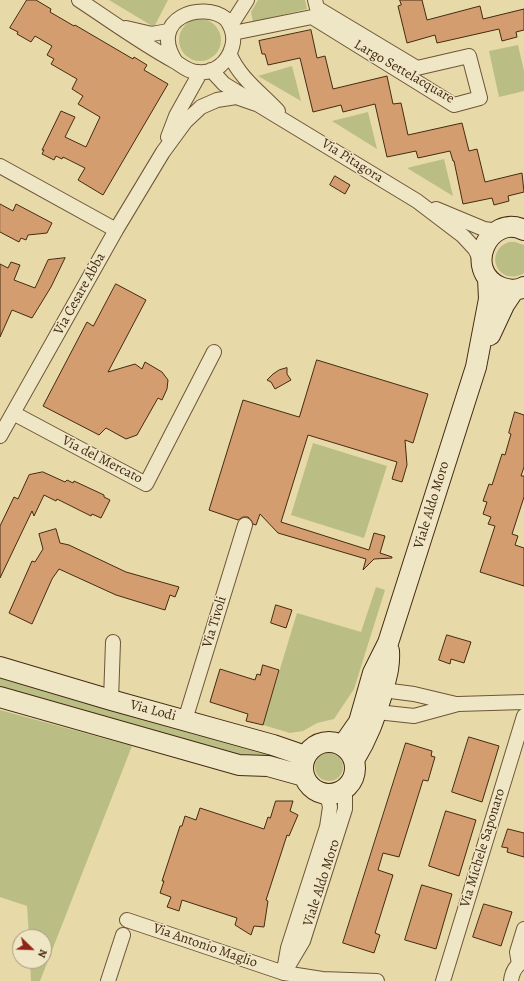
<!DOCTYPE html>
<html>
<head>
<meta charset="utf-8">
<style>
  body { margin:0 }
  #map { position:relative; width:524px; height:981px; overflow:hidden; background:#e7d9a8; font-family:Alegreya,serif }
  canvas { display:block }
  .north { position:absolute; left:12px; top:929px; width:40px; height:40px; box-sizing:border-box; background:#efe6c6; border:1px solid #ab9b7e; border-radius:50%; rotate:113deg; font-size:11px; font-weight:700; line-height:16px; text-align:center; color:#442b11 }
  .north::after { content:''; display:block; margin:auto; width:14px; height:18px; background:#8f2418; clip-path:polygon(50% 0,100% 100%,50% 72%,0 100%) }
</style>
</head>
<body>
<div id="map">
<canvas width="524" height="981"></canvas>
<div class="north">N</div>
</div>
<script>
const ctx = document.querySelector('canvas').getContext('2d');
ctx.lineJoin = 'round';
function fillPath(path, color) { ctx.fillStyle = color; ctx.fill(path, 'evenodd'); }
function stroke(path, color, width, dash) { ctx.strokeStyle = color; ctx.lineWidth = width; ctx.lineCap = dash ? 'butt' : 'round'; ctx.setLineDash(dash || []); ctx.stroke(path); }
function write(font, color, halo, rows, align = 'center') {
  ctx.font = font + ' Alegreya,serif'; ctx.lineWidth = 3; ctx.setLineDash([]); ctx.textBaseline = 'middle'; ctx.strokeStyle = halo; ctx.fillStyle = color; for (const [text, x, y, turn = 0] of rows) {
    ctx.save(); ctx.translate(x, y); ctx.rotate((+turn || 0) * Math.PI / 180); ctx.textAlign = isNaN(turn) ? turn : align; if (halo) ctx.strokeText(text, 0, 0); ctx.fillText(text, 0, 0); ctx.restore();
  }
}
fillPath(new Path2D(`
  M 109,0 L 168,0 L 154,27 Z
  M 258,0 L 305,0 L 307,9 L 253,22 L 251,12 Z
  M179 40a21 21 0 1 1 42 0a21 21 0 1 1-42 0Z
  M 518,45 L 524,71 L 524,91 L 499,97 L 489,51 Z
  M 292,66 L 301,101 L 258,76 Z
  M 368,112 L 377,149 L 332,121 Z
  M 444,159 L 453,196 L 407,168 Z
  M 509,242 L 515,242 L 524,245 L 524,273 C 499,288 482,252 509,242 Z
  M 313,443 L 387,466 L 364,538 L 291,515 Z
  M 376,587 L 385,590 L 354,689 L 334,719 L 317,723 L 303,731 L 290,733 L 263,725 L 297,613 L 361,632 Z
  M 0,677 L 296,761 L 295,767 L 249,759 L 0,690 Z
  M 0,710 L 132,746 L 40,981 L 31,981 L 30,961 L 44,961 L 44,937 L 29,937 L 27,906 L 0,897 Z
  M315 767a14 14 0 1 1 28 0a14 14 0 1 1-28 0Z`), '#babe84');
const building = new Path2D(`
  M 27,0 L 36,0 L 51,9 L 50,12 L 74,26 L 75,25 L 133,59 L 134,57 L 147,65 L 144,70 L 168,84 L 103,195 L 78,180 L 85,168 L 63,157 L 62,159 L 56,156 L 54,160 L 42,154 L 44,150 L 42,150 L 61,111 L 75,117 L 65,137 L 86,147 L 100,117 L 78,104 L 83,96 L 72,89 L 77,79 L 51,64 L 54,59 L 47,55 L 52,46 L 35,36 L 31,42 L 17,34 L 18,32 L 10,28 Z
  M 400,0 L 422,0 L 427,20 L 480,6 L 483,19 L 524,9 L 524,30 L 516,32 L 517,37 L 502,41 L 499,29 L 437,43 L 435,35 L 407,43 L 398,6 L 401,5 Z
  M 311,30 L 317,58 L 325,56 L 333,89 L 387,76 L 393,104 L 401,103 L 408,135 L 462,123 L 469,151 L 477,149 L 485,182 L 522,173 L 524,192 L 508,196 L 509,201 L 494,205 L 492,198 L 463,204 L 454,161 L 453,161 L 450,151 L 418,158 L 416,151 L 387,157 L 375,104 L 343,112 L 341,105 L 313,112 L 300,58 L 268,65 L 265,54 L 262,54 L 259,41 Z
  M 335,176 L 350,185 L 345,194 L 330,185 Z
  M 0,204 L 13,211 L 16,204 L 52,223 L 47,233 L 28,235 L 26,240 L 21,238 L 19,242 L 0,232 Z
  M 65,258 L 51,287 L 32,318 L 12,310 L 0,337 L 0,264 L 8,268 L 11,262 L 20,265 L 14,280 L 35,288 L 48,260 Z
  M 116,284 L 146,300 L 108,372 L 135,364 L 142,369 L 145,362 L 162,372 L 168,380 L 167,389 L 162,400 L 158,398 L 137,435 L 126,439 L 106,428 L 99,435 L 43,406 L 87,322 L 93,326 Z
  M 317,360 L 428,394 L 413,443 L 405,440 L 407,465 L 402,482 L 392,479 L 397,462 L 308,435 L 281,522 L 369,550 L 374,533 L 385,536 L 380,553 L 392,557 L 392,558 L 374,559 L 363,570 L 366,559 L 278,533 L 260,514 L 256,525 L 253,524 L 251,520 L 248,517 L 243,517 L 238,520 L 209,510 L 243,400 L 299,417 Z
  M 287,368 L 287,374 L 291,380 L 275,389 L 271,382 L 267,380 L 273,374 L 279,370 Z
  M 515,412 L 524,415 L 524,467 L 521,476 L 524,476 L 524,497 L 512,534 L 518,536 L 515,545 L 524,548 L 524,586 L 480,572 L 495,526 L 488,524 L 491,517 L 483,514 L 487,502 L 483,501 L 489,484 L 492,485 L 502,454 L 505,455 L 511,434 L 509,433 Z
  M 43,472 L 65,482 L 67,480 L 73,483 L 74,481 L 104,495 L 104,497 L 110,500 L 101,518 L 92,514 L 91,516 L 57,499 L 56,501 L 44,495 L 34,516 L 32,511 L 0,578 L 0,526 L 14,497 L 18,499 L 29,475 Z
  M 56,529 L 60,543 L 69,545 L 126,572 L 179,587 L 175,597 L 170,595 L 165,610 L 116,595 L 59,569 L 52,579 L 32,624 L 9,613 L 32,561 L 35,562 L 43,549 L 39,534 Z
  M 276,605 L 292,610 L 286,628 L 271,623 Z
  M 447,635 L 471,642 L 464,663 L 451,659 L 450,664 L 439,660 Z
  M 263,665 L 279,670 L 263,725 L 246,721 L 248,714 L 210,702 L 220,669 L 255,680 L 257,674 L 260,675 Z
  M 469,737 L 499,746 L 482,802 L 452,792 Z
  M 406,743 L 432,751 L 431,756 L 435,757 L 428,781 L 423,780 L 399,857 L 383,853 L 378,870 L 393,875 L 375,933 L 380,935 L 374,953 L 343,943 Z
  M 276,801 L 293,801 L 290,811 L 298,815 L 289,836 L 287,835 L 266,900 L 268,901 L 264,927 L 254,926 L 251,935 L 235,925 L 237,918 L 182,900 L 179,911 L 167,907 L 171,897 L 160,893 L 164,881 L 162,881 L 180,826 L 182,826 L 185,816 L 196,820 L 200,808 L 264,829 L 268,817 L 270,818 Z
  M 446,811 L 476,820 L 459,876 L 429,866 Z
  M 508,829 L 524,833 L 524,857 L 507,852 L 508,848 L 502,847 Z
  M 422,885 L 452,894 L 436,949 L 405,940 Z
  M 484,904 L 512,912 L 501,946 L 473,937 Z`);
fillPath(building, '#d49d70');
stroke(building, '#442b11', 1);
const street = new Path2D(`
  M 79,0 C 111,21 141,43 174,61 C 183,66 188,72 198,72 C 215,74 228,62 232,47 C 235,37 232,27 226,19 C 203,0 147,18 176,62
  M 231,25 L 247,0
  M 126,28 L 152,34 L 168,31
  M 233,33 L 312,17 L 454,105 L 480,98 L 469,56 L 417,68 L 317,8 L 315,0
  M 230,55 C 240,78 260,92 278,111
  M 211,70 L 224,84 L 417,201 L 463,236 L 475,249 L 482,263
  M 168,137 L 176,116 L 200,73
  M 0,166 L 116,230
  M 436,209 L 484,229 L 498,231
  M 13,413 L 146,484 L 214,352
  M 0,436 L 116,230 L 163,152 L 185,122 L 201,107 L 217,100 L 236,97 L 256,104
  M 383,690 L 414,694 L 456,704
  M 111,700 L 113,642
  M 377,712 L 414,716 L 458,704 L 524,702
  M 185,720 L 245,525
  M 127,920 L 284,973 L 322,979 L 377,981
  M 519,964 L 517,952 L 524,929
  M 285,965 L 288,948 L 327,827 L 330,807 L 327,794
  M 284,973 L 303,941 L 345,809 L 345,788
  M 108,981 L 123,935
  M 443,981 L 524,716
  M 511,981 C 512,972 516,965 524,961`);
const secondary = new Path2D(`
  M 524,230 C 489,213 462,270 500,287 C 507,290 517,291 524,287
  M 490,335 L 504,305 L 514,290
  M 0,667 L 111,700 L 273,745 L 305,756
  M 0,697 L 239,765 L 268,766 L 304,776
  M303 768a26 26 0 1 1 52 0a26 26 0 1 1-52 0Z
  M 343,745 L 359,722 L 373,673 L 388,643 L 476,367 L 489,299 L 488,278
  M 354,760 C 368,737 374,720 382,694 C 386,678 390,668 389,651`);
stroke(street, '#6d5637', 16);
stroke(secondary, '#442b11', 22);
stroke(street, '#efe6c6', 14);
stroke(secondary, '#efe6c6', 20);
write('14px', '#442b11', '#efe6c6', [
  ["Largo Settelacquare",404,72,30],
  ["Via Pitagora",352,161,32],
  ["Via Cesare Abba",80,294,-61],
  ["Via del Mercato",102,460,27],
  ["Viale Aldo Moro",432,505,-73],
  ["Via Tivoli",215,622,-73],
  ["Via Lodi",153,711,15],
  ["Via Michele Saponaro",483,848,-73],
  ["Viale Aldo Moro",322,883,-72],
  ["Via Antonio Maglio",205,946,19]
]);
</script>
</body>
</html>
